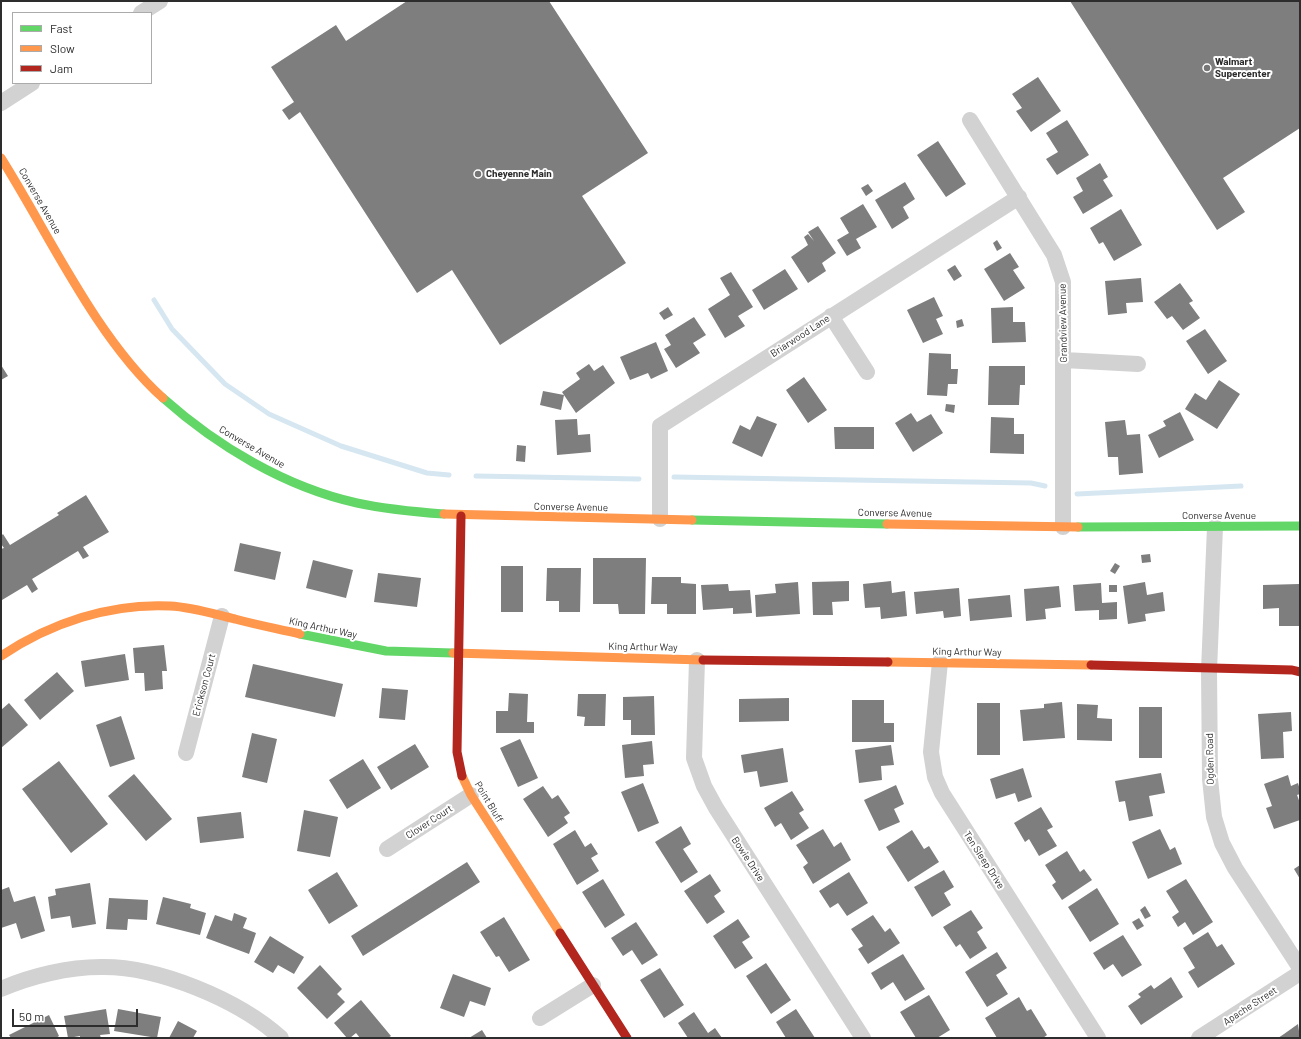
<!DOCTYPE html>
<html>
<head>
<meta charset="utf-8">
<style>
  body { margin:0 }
  #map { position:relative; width:1301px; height:1039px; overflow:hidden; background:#fff; font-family:Barlow,sans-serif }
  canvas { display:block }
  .frame { position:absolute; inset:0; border:2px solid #2d2d2d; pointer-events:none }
  .legend { position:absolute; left:12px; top:12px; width:140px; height:72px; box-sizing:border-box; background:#fff; border:1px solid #ababab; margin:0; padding:5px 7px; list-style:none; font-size:12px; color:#2d2d2d }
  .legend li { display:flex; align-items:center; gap:8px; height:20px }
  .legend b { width:20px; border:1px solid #ababab }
  .scale { position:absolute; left:12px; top:1009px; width:126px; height:18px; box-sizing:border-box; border:2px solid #2d2d2d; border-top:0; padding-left:5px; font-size:12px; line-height:14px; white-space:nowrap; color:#2d2d2d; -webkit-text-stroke:3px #fff; paint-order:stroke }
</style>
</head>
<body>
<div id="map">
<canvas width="1301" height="1039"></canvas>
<div class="frame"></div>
<ul class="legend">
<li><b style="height:5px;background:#63d668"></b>Fast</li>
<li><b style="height:5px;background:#ff974d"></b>Slow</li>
<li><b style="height:5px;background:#b3261e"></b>Jam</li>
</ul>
<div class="scale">50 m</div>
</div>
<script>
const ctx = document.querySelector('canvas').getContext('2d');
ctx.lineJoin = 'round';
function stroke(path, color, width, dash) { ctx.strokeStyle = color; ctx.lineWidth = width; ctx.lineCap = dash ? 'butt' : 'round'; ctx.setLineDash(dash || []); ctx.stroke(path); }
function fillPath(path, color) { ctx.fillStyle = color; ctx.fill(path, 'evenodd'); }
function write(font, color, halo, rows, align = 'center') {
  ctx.font = font + ' Barlow,sans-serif'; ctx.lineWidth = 4; ctx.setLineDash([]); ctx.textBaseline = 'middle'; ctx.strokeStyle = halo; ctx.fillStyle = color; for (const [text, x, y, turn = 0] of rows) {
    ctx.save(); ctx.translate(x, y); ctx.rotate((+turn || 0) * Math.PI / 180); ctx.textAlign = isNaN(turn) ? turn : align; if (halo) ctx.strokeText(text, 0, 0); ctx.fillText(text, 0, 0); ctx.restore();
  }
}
stroke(new Path2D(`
  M 154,300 L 172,329 L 225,384 L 269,414 L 341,446 L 427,473 L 449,475
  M 476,476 L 639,479
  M 674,477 L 1031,483 L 1045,486
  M 1077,494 L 1241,486`), '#d6e7f1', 5);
fillPath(new Path2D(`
  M 407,1 L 549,1 L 648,153 L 582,196 L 626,263 L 500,345 L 452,270 L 417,293 L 300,112 L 289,120 L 282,110 L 294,102 L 271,67 L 336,25 L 346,41 Z
  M 1070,1 L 1300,1 L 1300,128 L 1223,178 L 1245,212 L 1217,230 Z
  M 1038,77 L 1061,111 L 1031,132 L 1016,111 L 1022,108 L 1012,94 Z
  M 1067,120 L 1089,155 L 1057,175 L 1046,159 L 1058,152 L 1046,133 Z
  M 938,141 L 966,184 L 946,197 L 917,155 Z
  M 1100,163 L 1108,177 L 1103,180 L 1113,196 L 1083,214 L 1073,197 L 1083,191 L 1076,178 Z
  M 905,182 L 915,199 L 903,207 L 909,218 L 892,229 L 875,200 Z
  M 868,184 L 873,191 L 866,196 L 861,188 Z
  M 863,204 L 877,227 L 856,239 L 861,248 L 847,256 L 837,240 L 849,233 L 840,218 Z
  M 1121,209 L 1142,245 L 1114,261 L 1103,242 L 1099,244 L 1090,228 Z
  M 818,226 L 836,253 L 822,263 L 826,271 L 808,283 L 791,257 L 808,245 L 804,237 L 808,234 L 814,241 L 808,232 Z
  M 997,240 L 1002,248 L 997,251 L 993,243 Z
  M 1010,253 L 1019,267 L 1013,270 L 1025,288 L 1004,301 L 984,269 Z
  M 955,265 L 962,276 L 954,281 L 947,270 Z
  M 785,269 L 798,289 L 764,310 L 752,290 Z
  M 731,272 L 753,307 L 738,316 L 745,326 L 725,338 L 708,309 L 730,295 L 720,278 Z
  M 1141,278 L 1143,302 L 1126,303 L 1127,313 L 1108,315 L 1105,281 Z
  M 1180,283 L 1193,301 L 1189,303 L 1200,318 L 1183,330 L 1172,316 L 1167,319 L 1154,302 Z
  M 934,297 L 943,316 L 936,319 L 943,334 L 923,343 L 907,310 Z
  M 668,307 L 673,315 L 664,320 L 659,313 Z
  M 1013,307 L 1013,322 L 1025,322 L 1026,342 L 992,343 L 991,308 Z
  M 694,317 L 706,335 L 693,343 L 700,353 L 676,368 L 664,349 L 671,345 L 665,335 Z
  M 962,319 L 964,326 L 957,328 L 956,321 Z
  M 1205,329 L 1227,361 L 1208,374 L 1186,341 Z
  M 656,342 L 668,371 L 651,379 L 648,373 L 630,380 L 620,357 Z
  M 929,353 L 951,354 L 951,369 L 958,369 L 957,384 L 948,384 L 947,396 L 927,395 Z
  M 589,364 L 594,371 L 603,365 L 615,383 L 576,413 L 562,392 L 580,379 L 576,373 Z
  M 1,365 L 8,376 L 1,380 Z
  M 989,366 L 1025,366 L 1025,385 L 1020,385 L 1019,405 L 988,405 Z
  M 804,377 L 827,410 L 808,423 L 786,390 Z
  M 1219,380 L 1240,394 L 1217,429 L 1185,409 L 1195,393 L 1206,400 Z
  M 543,391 L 564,395 L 561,410 L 540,405 Z
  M 946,404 L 955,405 L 954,413 L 945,411 Z
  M 1180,412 L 1194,440 L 1159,458 L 1148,435 L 1166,426 L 1163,421 Z
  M 911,413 L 917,422 L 931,414 L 943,433 L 913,452 L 895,423 Z
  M 757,416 L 777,424 L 762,457 L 732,443 L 740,425 L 750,430 Z
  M 991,417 L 1014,418 L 1014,434 L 1024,434 L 1024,454 L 990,453 Z
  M 577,419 L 578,435 L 590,434 L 591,452 L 557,455 L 555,420 Z
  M 1125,420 L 1127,435 L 1140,434 L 1143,473 L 1119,475 L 1118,457 L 1108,457 L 1105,422 Z
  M 834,427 L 874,427 L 874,449 L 835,449 Z
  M 517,445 L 526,446 L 525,462 L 516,461 Z
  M 86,495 L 109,532 L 83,547 L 89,556 L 83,559 L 78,551 L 32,579 L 38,589 L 32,593 L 27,585 L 2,600 L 1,549 L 4,548 L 1,544 L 1,536 L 3,534 L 10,545 L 59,515 L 57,513 Z
  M 240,543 L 281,552 L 275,580 L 234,571 Z
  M 1150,554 L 1151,562 L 1142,563 L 1141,555 Z
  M 593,558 L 646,558 L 645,614 L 619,614 L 618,604 L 593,604 Z
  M 313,560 L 353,570 L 346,598 L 306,588 Z
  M 1115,563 L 1120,566 L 1115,574 L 1110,571 Z
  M 501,566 L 523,566 L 523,612 L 501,612 Z
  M 547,568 L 581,568 L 580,612 L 559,612 L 559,601 L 546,601 Z
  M 378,573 L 421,578 L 417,607 L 374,602 Z
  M 652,577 L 681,577 L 681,583 L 696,584 L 696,614 L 667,614 L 667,604 L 651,604 Z
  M 849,581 L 849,601 L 832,602 L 833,615 L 813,615 L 812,582 Z
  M 891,581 L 892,593 L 905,591 L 907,616 L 881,619 L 880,607 L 865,608 L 863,584 Z
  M 798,582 L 800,614 L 756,617 L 755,595 L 776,593 L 775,584 Z
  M 1145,582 L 1147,595 L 1163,592 L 1165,611 L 1145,614 L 1146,621 L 1128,624 L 1123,586 Z
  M 1101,583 L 1102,603 L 1117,602 L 1117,619 L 1099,620 L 1099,610 L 1075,611 L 1073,585 Z
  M 728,584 L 729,591 L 750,590 L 752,613 L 733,614 L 733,608 L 703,610 L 701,585 Z
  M 1299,584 L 1300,626 L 1279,626 L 1279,608 L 1263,609 L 1263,585 Z
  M 1109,585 L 1117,585 L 1117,592 L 1109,592 Z
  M 1059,586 L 1061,607 L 1045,609 L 1046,619 L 1026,621 L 1024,589 Z
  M 959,588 L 961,616 L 944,618 L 943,611 L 916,614 L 914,592 Z
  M 1010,595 L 1012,617 L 970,621 L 968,599 Z
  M 164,645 L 167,671 L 162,671 L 163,689 L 145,691 L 144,673 L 135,673 L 133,648 Z
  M 125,654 L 129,680 L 85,687 L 81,661 Z
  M 253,664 L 343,684 L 335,717 L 245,697 Z
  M 57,672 L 74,691 L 40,720 L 24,700 Z
  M 382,688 L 408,690 L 405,720 L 379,718 Z
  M 509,693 L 528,694 L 527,722 L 534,722 L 534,733 L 496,733 L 496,711 L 508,711 Z
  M 578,694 L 606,694 L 605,726 L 584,726 L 585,717 L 577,716 Z
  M 654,696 L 655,735 L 631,735 L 631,720 L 623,720 L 623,697 Z
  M 789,698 L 789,721 L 739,722 L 739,699 Z
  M 852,700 L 884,700 L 884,723 L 894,723 L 894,742 L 852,742 Z
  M 1062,702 L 1065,738 L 1023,741 L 1020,710 L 1044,708 L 1044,704 Z
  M 9,703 L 28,725 L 1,748 L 1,710 Z
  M 977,703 L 1000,703 L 1000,755 L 977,755 Z
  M 1077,704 L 1098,705 L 1097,718 L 1112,719 L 1112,741 L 1077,740 Z
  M 1139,707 L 1162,707 L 1162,758 L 1139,758 Z
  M 1291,712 L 1292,731 L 1283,732 L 1284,758 L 1261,759 L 1258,714 Z
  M 121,716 L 135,759 L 110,767 L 96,725 Z
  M 252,733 L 277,739 L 267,783 L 242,777 Z
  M 520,739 L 538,778 L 518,787 L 500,748 Z
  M 652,741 L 654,764 L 643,765 L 644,776 L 625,778 L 622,745 Z
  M 415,744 L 429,767 L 391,790 L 377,767 Z
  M 891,745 L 894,765 L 881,766 L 882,780 L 859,783 L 855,750 Z
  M 783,748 L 788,782 L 760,787 L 757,771 L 744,773 L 741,755 Z
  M 363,759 L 381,788 L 347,809 L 329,780 Z
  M 59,761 L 108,824 L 71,853 L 22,789 Z
  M 1023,768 L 1032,797 L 1018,802 L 1015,793 L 996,799 L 990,779 Z
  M 1161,773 L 1165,793 L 1149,796 L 1153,816 L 1129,821 L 1125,801 L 1119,802 L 1115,781 Z
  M 134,774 L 172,819 L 146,841 L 108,796 Z
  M 1288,775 L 1291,786 L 1298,783 L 1300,790 L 1300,794 L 1297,795 L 1300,803 L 1300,820 L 1274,829 L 1266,808 L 1272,806 L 1264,784 Z
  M 643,783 L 659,823 L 638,832 L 621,792 Z
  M 896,785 L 904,804 L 894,809 L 900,822 L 879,831 L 864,800 Z
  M 543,786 L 552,799 L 558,795 L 570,813 L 564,817 L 568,823 L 548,837 L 523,799 Z
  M 792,791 L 804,810 L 799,813 L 809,828 L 791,840 L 781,823 L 775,827 L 764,808 Z
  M 1041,807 L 1053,827 L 1047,830 L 1057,846 L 1039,856 L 1029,839 L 1025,842 L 1014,823 Z
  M 304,810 L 338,817 L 330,857 L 297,851 Z
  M 241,812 L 244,838 L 200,843 L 197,817 Z
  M 681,826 L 691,844 L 683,849 L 698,872 L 681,883 L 655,842 Z
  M 823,829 L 834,847 L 841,842 L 851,860 L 813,884 L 803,867 L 808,863 L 796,845 Z
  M 1160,829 L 1170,850 L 1175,847 L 1182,864 L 1148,879 L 1132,842 Z
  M 575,830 L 585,847 L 591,843 L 598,854 L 591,858 L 599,871 L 577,885 L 553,844 Z
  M 912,830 L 924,849 L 929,846 L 939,862 L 908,882 L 886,847 Z
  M 1067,851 L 1080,872 L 1084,869 L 1092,880 L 1062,900 L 1052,885 L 1056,882 L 1045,865 Z
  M 467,862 L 480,882 L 363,956 L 351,936 Z
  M 1300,865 L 1300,879 L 1294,869 Z
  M 944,870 L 954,887 L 944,893 L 951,905 L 932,917 L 914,887 Z
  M 337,872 L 358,906 L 329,924 L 308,890 Z
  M 849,872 L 868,903 L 847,916 L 838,903 L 830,908 L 819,891 Z
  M 710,874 L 721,891 L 714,896 L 725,912 L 707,924 L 684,891 Z
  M 603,879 L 625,915 L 605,928 L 582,892 Z
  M 1186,879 L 1213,922 L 1193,935 L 1185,922 L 1178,927 L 1172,917 L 1179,912 L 1166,891 Z
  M 90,883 L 96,924 L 72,928 L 70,916 L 51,919 L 48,897 L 56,895 L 55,889 Z
  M 9,887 L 14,902 L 35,896 L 45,931 L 21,939 L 16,923 L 1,928 L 1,890 Z
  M 1097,888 L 1119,924 L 1090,942 L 1068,907 Z
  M 163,897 L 191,904 L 190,908 L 206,913 L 200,935 L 156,924 Z
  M 109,898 L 148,900 L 147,920 L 128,919 L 127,930 L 106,929 Z
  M 1145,906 L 1151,916 L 1145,919 L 1140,910 Z
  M 971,910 L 983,928 L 977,932 L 987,948 L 970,959 L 960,944 L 956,947 L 943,927 Z
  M 234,913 L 247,918 L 243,928 L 256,933 L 249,954 L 206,938 L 215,915 L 232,921 Z
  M 873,915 L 885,932 L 890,928 L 900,943 L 868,964 L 858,949 L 863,946 L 851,929 Z
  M 504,917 L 530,960 L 509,972 L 499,956 L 496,957 L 480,932 Z
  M 1139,918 L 1144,926 L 1137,930 L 1132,922 Z
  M 738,919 L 750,937 L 742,942 L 753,958 L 735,969 L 713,936 Z
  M 636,922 L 658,955 L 642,965 L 632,950 L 623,956 L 611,938 Z
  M 1208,932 L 1217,947 L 1222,944 L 1235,964 L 1198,988 L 1188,972 L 1195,968 L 1183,948 Z
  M 1123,935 L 1142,965 L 1122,977 L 1113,964 L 1104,970 L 1093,953 Z
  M 270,936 L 304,957 L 294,974 L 278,965 L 273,973 L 254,962 Z
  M 997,952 L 1007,968 L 996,975 L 1008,994 L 987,1007 L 965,972 Z
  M 903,954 L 925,989 L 905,1001 L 893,982 L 881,990 L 871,973 Z
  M 766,963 L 791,1000 L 771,1014 L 746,976 Z
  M 320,965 L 342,989 L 337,994 L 345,1002 L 327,1019 L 297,988 Z
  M 660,968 L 684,1005 L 664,1018 L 640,980 Z
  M 453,974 L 491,988 L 485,1006 L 470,1001 L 464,1017 L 440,1008 Z
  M 1171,977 L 1183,997 L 1141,1025 L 1128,1006 L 1141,997 L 1138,994 L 1151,985 L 1154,989 Z
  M 929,995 L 950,1030 L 937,1038 L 916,1038 L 900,1012 Z
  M 1019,997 L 1027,1011 L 1031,1009 L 1047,1035 L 1043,1038 L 997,1038 L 985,1018 Z
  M 361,1000 L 391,1036 L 388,1038 L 360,1038 L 356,1033 L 350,1038 L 347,1038 L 334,1023 Z
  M 106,1009 L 110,1034 L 100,1035 L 101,1038 L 80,1038 L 80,1036 L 68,1038 L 64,1016 Z
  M 118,1009 L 161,1017 L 157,1038 L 114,1031 Z
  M 796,1009 L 815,1038 L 786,1038 L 776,1022 Z
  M 694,1012 L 708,1033 L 715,1028 L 722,1038 L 688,1038 L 678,1023 Z
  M 49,1015 L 59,1036 L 56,1038 L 11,1038 L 9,1035 Z
  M 178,1021 L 197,1031 L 193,1038 L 169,1038 Z
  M 1298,1024 L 1300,1038 L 1278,1038 L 1284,1034 Z
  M 482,1030 L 487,1038 L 469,1038 Z`), '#7e7e7e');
stroke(new Path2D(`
  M 141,13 L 160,1
  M 1,103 L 32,83
  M 970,120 L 1054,255 L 1063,282 L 1063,527
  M 831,316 L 867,372
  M 1064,360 L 1138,364
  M 660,519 L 660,426 L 1019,197
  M 1215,527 L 1209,670 L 1210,779 L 1214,817 L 1222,843 L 1235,868 L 1300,968
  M 697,660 L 694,758 L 704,786 L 716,808 L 863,1038
  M 940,662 L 931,752 L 935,777 L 942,793 L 1098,1038
  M 186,753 L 222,616
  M 387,849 L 471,795
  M 1,989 C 31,976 68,967 101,967 C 158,966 239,1000 281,1038
  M 540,1018 L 593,985
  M 1199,1038 L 1300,973`), '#d2d2d2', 16);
stroke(new Path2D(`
  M 163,398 C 217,446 285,487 357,503 C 385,509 415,512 444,514
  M 692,520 L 887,524
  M 1078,527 L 1300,526
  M 300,634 L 386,651 L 453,653`), '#63d668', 9);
stroke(new Path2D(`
  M 1,158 C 49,234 96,338 163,398
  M 444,514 L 692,520
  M 887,524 L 1078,527
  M 453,653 L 703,660
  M 1,656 C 50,623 110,603 170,606 C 192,607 214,614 235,619 C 257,625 279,629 300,634
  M 888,662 L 1091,665
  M 462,776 L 471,795 L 560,933`), '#ff974d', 9);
stroke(new Path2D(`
  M 461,516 L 457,752 L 462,776
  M 703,660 L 888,662
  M 1091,665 L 1292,670 L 1300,672
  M 560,933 L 627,1038`), '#b3261e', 9);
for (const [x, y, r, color] of [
  [1207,68,4,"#767676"],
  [478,174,4,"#767676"]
]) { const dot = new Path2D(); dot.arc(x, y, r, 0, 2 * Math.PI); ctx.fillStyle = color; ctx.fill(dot); stroke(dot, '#fff', 1.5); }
write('bold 10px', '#2d2d2d', '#fff', [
  ["Walmart",1215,62],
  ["Supercenter",1215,74],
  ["Cheyenne Main",486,174]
], 'left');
write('10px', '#2d2d2d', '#fff', [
  ["Converse Avenue",40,201,60],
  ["Grandview Avenue",1063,323,-91],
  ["Briarwood Lane",800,336,-33],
  ["Converse Avenue",252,447,30],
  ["Converse Avenue",571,507,1],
  ["Converse Avenue",895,513,1],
  ["Converse Avenue",1219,516],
  ["King Arthur Way",323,628,12],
  ["King Arthur Way",643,647,1],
  ["King Arthur Way",967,652,1],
  ["Erickson Court",204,685,-75],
  ["Ogden Road",1210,759,-91],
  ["Point Bluff",489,802,59],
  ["Clover Court",429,822,-33],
  ["Bowie Drive",748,859,57],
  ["Ten Sleep Drive",984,860,57],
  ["Apache Street",1250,1006,-33]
]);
</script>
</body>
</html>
